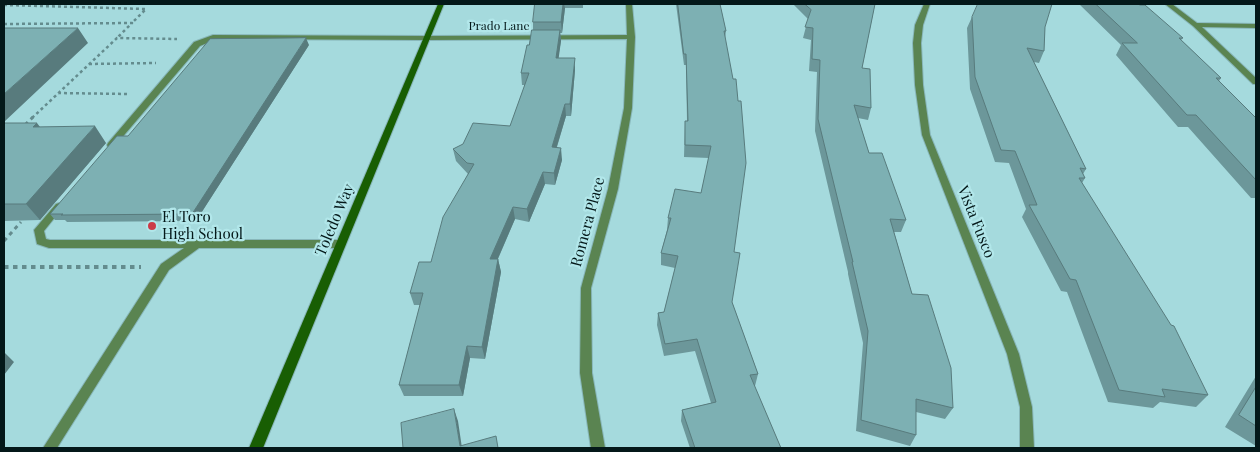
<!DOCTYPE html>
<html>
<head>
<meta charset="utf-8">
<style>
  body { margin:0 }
  #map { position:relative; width:1260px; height:452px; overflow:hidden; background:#a5dadd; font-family:"Playfair Display",serif }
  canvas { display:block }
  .frame { position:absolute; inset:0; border:5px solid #041819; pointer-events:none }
</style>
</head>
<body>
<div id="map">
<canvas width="1260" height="452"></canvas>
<div class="frame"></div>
</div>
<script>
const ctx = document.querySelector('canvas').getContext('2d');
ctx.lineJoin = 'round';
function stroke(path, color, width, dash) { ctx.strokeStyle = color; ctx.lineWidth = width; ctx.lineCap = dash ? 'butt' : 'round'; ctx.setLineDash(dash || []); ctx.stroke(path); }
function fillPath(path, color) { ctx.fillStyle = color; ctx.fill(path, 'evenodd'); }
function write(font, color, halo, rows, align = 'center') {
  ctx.font = font + ' "Playfair Display",serif'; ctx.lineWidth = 4.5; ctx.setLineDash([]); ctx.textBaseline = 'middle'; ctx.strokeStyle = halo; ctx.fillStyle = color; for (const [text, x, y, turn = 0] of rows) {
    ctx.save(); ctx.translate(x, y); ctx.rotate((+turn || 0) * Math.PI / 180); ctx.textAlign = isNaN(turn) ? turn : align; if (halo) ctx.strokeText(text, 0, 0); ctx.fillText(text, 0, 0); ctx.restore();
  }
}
const lane = new Path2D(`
  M 213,35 L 427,36 L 431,38 L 427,40 L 217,39 L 200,46 L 114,147 L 108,147 L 107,145 L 108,143 L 194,42 Z
  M 59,203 L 64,206 L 44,231 L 46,239 L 50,240 L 341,240 L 346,244 L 341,248 L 199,248 L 169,270 L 57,448 L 43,448 L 161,264 L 184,248 L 49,248 L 37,244 L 34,230 L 56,204 Z`);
const street = new Path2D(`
  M 626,4 L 632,4 L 635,37 L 632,108 L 618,189 L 591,288 L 592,373 L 605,448 L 591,448 L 580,373 L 581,288 L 608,189 L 624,108 L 627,39 L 427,40 L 423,38 L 427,36 L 627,35 Z
  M 924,4 L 930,4 L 923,25 L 921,43 L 923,85 L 930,135 L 1019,354 L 1032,407 L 1034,448 L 1020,448 L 1020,407 L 1007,354 L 922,135 L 915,85 L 913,43 L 915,25 Z
  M 1165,4 L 1172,4 L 1197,23 L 1256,24 L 1256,28 L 1202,27 L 1256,78 L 1256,84 L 1253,84 L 1193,26 Z`);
const secondary = new Path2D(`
  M 438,4 L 444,4 L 263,448 L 249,448 Z`);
stroke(lane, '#88b7ba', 2);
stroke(street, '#88b7ba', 2);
stroke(secondary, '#88b7ba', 2);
stroke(new Path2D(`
  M 4,5 L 146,9 L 132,23
  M 4,24 L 132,23 L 117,38
  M 89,64 L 156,63
  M 58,93 L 129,94
  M 32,118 L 117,38 L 177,39`), '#648c8e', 2.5, [3, 3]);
stroke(new Path2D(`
  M 25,125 L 33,117
  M 4,241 L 21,222`), '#648c8e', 3, [4, 4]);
stroke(new Path2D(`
  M 4,267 L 141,267`), '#648c8e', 4, [4.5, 4.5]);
fillPath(lane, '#5a8451');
fillPath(street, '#5a8451');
fillPath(secondary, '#185e03');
fillPath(new Path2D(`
  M 535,4 L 583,4 L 583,8 L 565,8 L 562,33 L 560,33 L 561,41 L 558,58 L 575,70 L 571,116 L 566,116 L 557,147 L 562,160 L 555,185 L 545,184 L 529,222 L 515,219 L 498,259 L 501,272 L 485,359 L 470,358 L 463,396 L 404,396 L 399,385 L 420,305 L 414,305 L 410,293 L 431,262 L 468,174 L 456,161 L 453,149 L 510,126 L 525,85 L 522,85 L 521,73 L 533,30 L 533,22 Z
  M 676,4 L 720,4 L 726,31 L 725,38 L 734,252 L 732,302 L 758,374 L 755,386 L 754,386 L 781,448 L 690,448 L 681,421 L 682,410 L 711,403 L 695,351 L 664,356 L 657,325 L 658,313 L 664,312 L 675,268 L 661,265 L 661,253 L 667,230 L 668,218 L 701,193 L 709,158 L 684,157 L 685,121 L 687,121 L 686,65 L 684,65 Z
  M 793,4 L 875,4 L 862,68 L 871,108 L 868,120 L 858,118 L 869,153 L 906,220 L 901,232 L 894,232 L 912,294 L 953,408 L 945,419 L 916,412 L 916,435 L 910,446 L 856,431 L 863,343 L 848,274 L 848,272 L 815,131 L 817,72 L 809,71 L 811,40 L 803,38 L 808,19 Z
  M 1079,4 L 1138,4 L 1183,38 L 1181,40 L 1221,78 L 1219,81 L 1256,118 L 1256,198 L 1251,198 L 1188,127 L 1178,127 L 1116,55 L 1121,45 Z
  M 972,17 L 1045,27 L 1044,51 L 1039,63 L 1034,62 L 1086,169 L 1083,174 L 1085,178 L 1082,183 L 1208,395 L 1196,407 L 1160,402 L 1153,408 L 1108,402 L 1067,292 L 1061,291 L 1022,217 L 1026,209 L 1009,163 L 995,162 L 970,89 L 967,28 Z
  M 309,45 L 196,221 L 67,222 L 65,220 L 55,220 L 50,214 Z
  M 4,123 L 40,127 L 106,143 L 40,220 L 4,221 Z
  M 1256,376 L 1256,446 L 1225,427 Z`), '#6c979a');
fillPath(new Path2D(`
  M 563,4 L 564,4 L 565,8 L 562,33 L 561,22 Z
  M 78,28 L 88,43 L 4,122 L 4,94 Z
  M 560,30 L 561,41 L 557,70 L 556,58 Z
  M 306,38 L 309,45 L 196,221 L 192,214 Z
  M 575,58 L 575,70 L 571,116 L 570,104 Z
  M 565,104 L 566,116 L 553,159 L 552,147 Z
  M 37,123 L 49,139 L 33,127 Z
  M 95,126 L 106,143 L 40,220 L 26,204 Z
  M 561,148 L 562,160 L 555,185 L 554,173 Z
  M 543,172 L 545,184 L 529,222 L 527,209 Z
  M 513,207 L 515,219 L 492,272 L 490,259 Z
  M 498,259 L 501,272 L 485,359 L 482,347 Z
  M 467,346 L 470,358 L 463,396 L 459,385 Z
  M 4,352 L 14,362 L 4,375 Z
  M 454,409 L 458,421 L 462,448 L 460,446 Z`), '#587b7d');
const building = new Path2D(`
  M 535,4 L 563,4 L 561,22 L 533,22 Z
  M 678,4 L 720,4 L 726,31 L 724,31 L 733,79 L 736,79 L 738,101 L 741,101 L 746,163 L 734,252 L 740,253 L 732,302 L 758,374 L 750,375 L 781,448 L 695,448 L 682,410 L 716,402 L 697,339 L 665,344 L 658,313 L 664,312 L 678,256 L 661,253 L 671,218 L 668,218 L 675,189 L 701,193 L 711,146 L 685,145 L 685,121 L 688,121 L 686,54 L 684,54 Z
  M 805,4 L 875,4 L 862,68 L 870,69 L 871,108 L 854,105 L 869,153 L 882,153 L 906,220 L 890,219 L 912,294 L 928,295 L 951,368 L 953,408 L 916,399 L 916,435 L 861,420 L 868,331 L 852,262 L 853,262 L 818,119 L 820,60 L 812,59 L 813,28 L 805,27 L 811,10 Z
  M 978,4 L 1052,4 L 1045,27 L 1044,51 L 1027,48 L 1086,169 L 1080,168 L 1085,178 L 1079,178 L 1171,325 L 1174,326 L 1208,395 L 1162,389 L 1165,397 L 1119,390 L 1076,280 L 1070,279 L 1029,205 L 1037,205 L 1015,151 L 1001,150 L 975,77 L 972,17 Z
  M 1096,4 L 1138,4 L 1140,5 L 1145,5 L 1183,38 L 1179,38 L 1221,78 L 1216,78 L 1256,118 L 1256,180 L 1196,115 L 1187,115 L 1122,43 L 1137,43 Z
  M 4,28 L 78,28 L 4,94 Z
  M 532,30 L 560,30 L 556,58 L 575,58 L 570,104 L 565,104 L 552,147 L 561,148 L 554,173 L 543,172 L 527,209 L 513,207 L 490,259 L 498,259 L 482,347 L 467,346 L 459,385 L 399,385 L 423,293 L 410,293 L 419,262 L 431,262 L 443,217 L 474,164 L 467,163 L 453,149 L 463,144 L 473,123 L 510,126 L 529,73 L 521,73 L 527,45 L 529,45 Z
  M 306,38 L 192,214 L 61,215 L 63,214 L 50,214 L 117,136 L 128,136 L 210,39 Z
  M 4,123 L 37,123 L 33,127 L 95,126 L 26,204 L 4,204 Z
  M 1256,387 L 1256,426 L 1239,415 Z
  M 454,409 L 460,446 L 496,436 L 498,448 L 403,448 L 401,423 Z`);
fillPath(building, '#7db0b3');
stroke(building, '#587b7d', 1);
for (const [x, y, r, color] of [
  [152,226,5,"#cb3b48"]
]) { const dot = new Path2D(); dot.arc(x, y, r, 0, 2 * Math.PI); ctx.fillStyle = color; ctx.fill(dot); stroke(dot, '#b2e7ea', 2); }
write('12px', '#041819', '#b2e7ea', [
  ["Prado Lane",499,26]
]);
write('15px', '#041819', '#b2e7ea', [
  ["El Toro",162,217],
  ["High School",162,234]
], 'left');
write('15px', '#041819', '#b2e7ea', [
  ["Toledo Way",335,220,-67],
  ["Romera Place",588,222,-75],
  ["Vista Fusco",976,222,68]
]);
</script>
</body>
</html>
